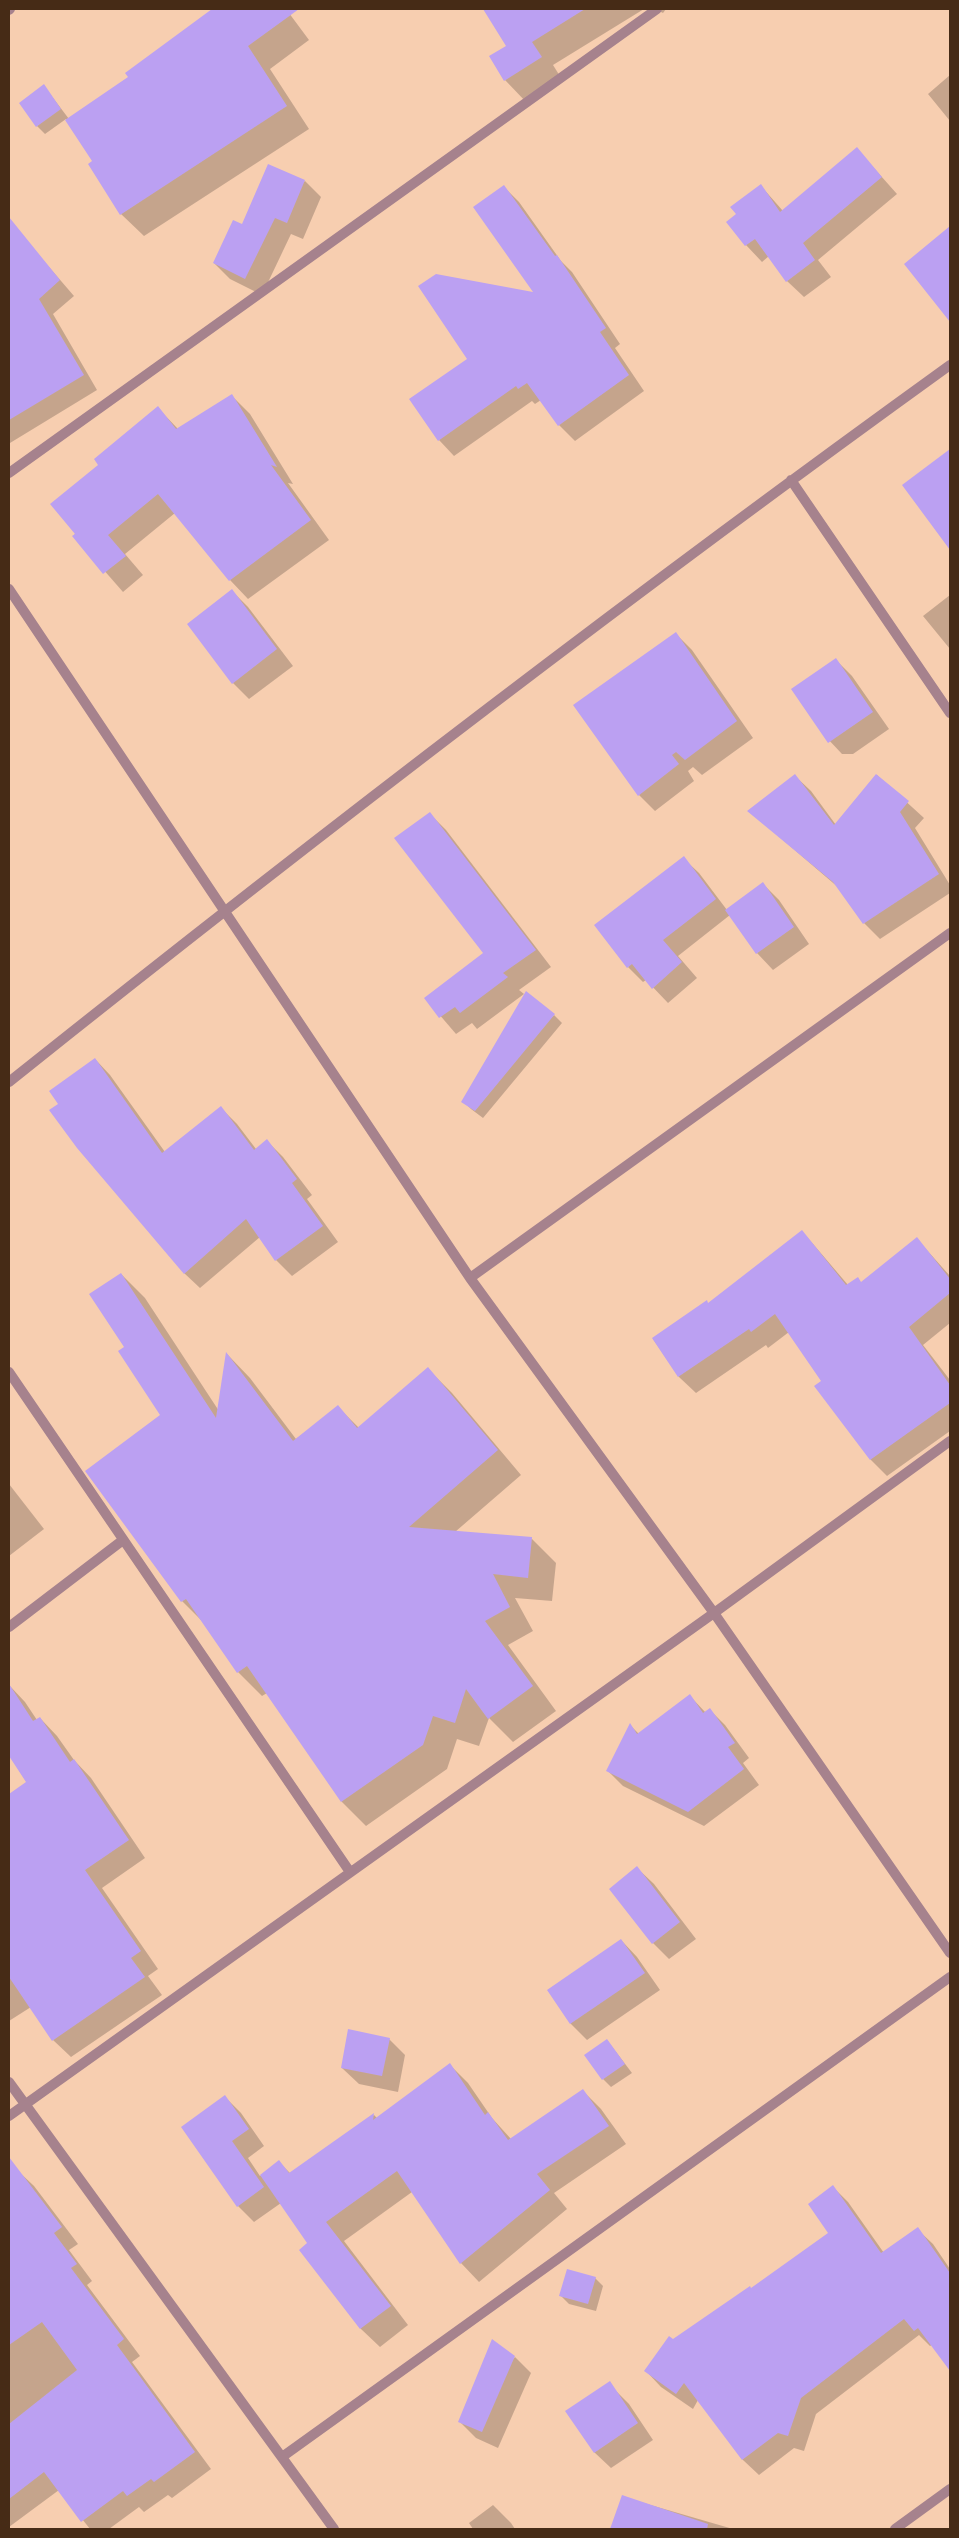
<!DOCTYPE html>
<html>
<head>
<meta charset="utf-8">
<style>
  body { margin:0 }
  #map { position:relative; width:959px; height:2538px; overflow:hidden; background:#f7ceb0; font-family:"Noto Serif",serif }
  canvas { display:block }
  .frame { position:absolute; inset:0; border:10px solid #462b16; pointer-events:none }
</style>
</head>
<body>
<div id="map">
<canvas width="959" height="2538"></canvas>
<div class="frame"></div>
</div>
<script>
const ctx = document.querySelector('canvas').getContext('2d');
ctx.lineJoin = 'round';
function fillPath(path, color) { ctx.fillStyle = color; ctx.fill(path, 'evenodd'); }
function stroke(path, color, width, dash) { ctx.strokeStyle = color; ctx.lineWidth = width; ctx.lineCap = dash ? 'butt' : 'round'; ctx.setLineDash(dash || []); ctx.stroke(path); }
fillPath(new Path2D(`
  M 215,9 L 286,9 L 309,40 L 270,69 L 309,129 L 144,236 L 121,214 L 94,161 L 66,119 L 45,134 L 37,126 L 44,86 L 69,119 L 130,77 L 127,73 Z
  M 485,9 L 644,9 L 553,65 L 563,81 L 527,103 L 505,80 L 508,46 Z
  M 655,9 L 666,9 L 663,13 Z
  M 950,75 L 950,121 L 928,94 Z
  M 857,149 L 897,194 L 818,260 L 831,277 L 804,297 L 787,281 L 769,256 L 762,262 L 746,245 L 738,215 L 761,186 L 783,211 Z
  M 305,181 L 321,197 L 303,239 L 291,234 L 262,295 L 230,279 L 214,263 L 243,226 Z
  M 503,186 L 519,202 L 561,261 L 572,272 L 620,344 L 615,348 L 644,391 L 575,441 L 559,425 L 541,400 L 535,404 L 532,401 L 454,456 L 439,440 L 468,359 L 536,294 Z
  M 18,231 L 74,296 L 53,314 L 97,390 L 10,443 L 9,237 Z
  M 941,236 L 950,245 L 950,317 L 936,303 Z
  M 232,396 L 250,414 L 293,484 L 288,483 L 329,540 L 248,599 L 230,580 L 175,513 L 125,554 L 143,575 L 123,592 L 74,536 L 100,465 L 158,408 L 178,429 Z
  M 949,451 L 950,452 L 950,543 L 936,529 Z
  M 232,591 L 248,607 L 293,666 L 249,699 L 233,683 Z
  M 950,595 L 950,649 L 923,616 Z
  M 676,634 L 692,650 L 753,738 L 702,775 L 693,767 L 688,771 L 694,781 L 655,811 L 639,795 Z
  M 836,660 L 852,676 L 889,729 L 853,754 L 842,754 L 826,737 Z
  M 877,775 L 924,818 L 915,828 L 950,885 L 950,893 L 880,939 L 864,923 L 839,888 L 749,811 L 795,776 L 811,791 L 836,825 Z
  M 430,814 L 446,830 L 551,967 L 519,990 L 524,994 L 477,1029 L 472,1023 L 456,1034 L 426,999 L 485,954 Z
  M 683,858 L 699,873 L 727,910 L 763,884 L 779,900 L 809,944 L 773,970 L 757,953 L 730,915 L 678,956 L 697,978 L 668,1003 L 646,980 L 643,982 L 628,967 Z
  M 554,1015 L 562,1023 L 483,1118 L 471,1109 L 463,1101 Z
  M 95,1059 L 110,1075 L 165,1152 L 221,1108 L 237,1124 L 256,1149 L 267,1141 L 283,1157 L 312,1195 L 307,1199 L 338,1242 L 292,1276 L 276,1260 L 260,1237 L 200,1288 L 184,1273 L 60,1104 Z
  M 802,1231 L 848,1285 L 861,1283 L 917,1239 L 950,1276 L 950,1323 L 923,1345 L 950,1380 L 950,1431 L 887,1476 L 871,1460 L 816,1386 L 823,1381 L 789,1332 L 768,1348 L 766,1345 L 696,1393 L 679,1377 L 653,1339 L 709,1305 Z
  M 121,1274 L 145,1298 L 219,1411 L 227,1354 L 250,1378 L 296,1439 L 338,1407 L 359,1428 L 428,1369 L 452,1393 L 521,1475 L 455,1532 L 531,1538 L 556,1563 L 552,1601 L 515,1598 L 533,1631 L 508,1645 L 556,1711 L 513,1742 L 489,1718 L 479,1746 L 457,1739 L 447,1769 L 366,1826 L 342,1802 L 267,1693 L 262,1696 L 238,1672 L 204,1623 L 182,1601 L 161,1415 L 125,1348 Z
  M 9,1484 L 44,1529 L 9,1556 Z
  M 9,1685 L 25,1702 L 37,1720 L 40,1718 L 57,1736 L 74,1760 L 91,1778 L 145,1858 L 102,1888 L 158,1969 L 148,1976 L 162,1995 L 71,2057 L 53,2040 L 31,2007 L 9,2021 L 9,1940 L 12,1938 L 9,1937 L 9,1796 L 27,1783 L 9,1754 Z
  M 690,1696 L 706,1713 L 710,1710 L 725,1725 L 749,1758 L 743,1763 L 759,1785 L 704,1826 L 623,1786 L 608,1771 L 630,1725 L 639,1734 Z
  M 637,1868 L 654,1884 L 696,1939 L 669,1959 L 653,1943 Z
  M 621,1940 L 637,1957 L 660,1990 L 587,2040 L 571,2024 L 548,1990 Z
  M 389,2039 L 405,2055 L 398,2092 L 359,2084 L 342,2068 Z
  M 607,2040 L 632,2073 L 611,2087 L 603,2079 Z
  M 450,2065 L 468,2083 L 492,2118 L 511,2139 L 583,2091 L 601,2109 L 626,2144 L 554,2193 L 567,2209 L 479,2282 L 461,2263 L 412,2192 L 344,2241 L 408,2325 L 380,2347 L 361,2329 L 301,2250 L 309,2244 L 281,2203 L 254,2222 L 238,2206 L 225,2097 L 241,2113 L 264,2146 L 248,2158 L 260,2176 L 279,2162 L 291,2174 L 374,2115 L 377,2118 Z
  M 17,2170 L 34,2186 L 78,2244 L 69,2250 L 92,2281 L 87,2285 L 140,2356 L 132,2362 L 211,2469 L 172,2498 L 168,2495 L 144,2512 L 139,2507 L 109,2529 L 90,2529 L 59,2490 L 9,2527 L 9,2176 Z
  M 833,2187 L 848,2202 L 884,2253 L 917,2229 L 933,2244 L 950,2269 L 950,2369 L 932,2345 L 930,2346 L 919,2335 L 816,2414 L 804,2451 L 794,2448 L 759,2475 L 743,2460 L 698,2400 L 693,2409 L 661,2387 L 646,2371 L 673,2341 L 751,2289 L 830,2233 Z
  M 595,2278 L 603,2286 L 596,2311 L 569,2304 L 561,2296 Z
  M 515,2357 L 531,2373 L 498,2448 L 476,2438 L 460,2422 Z
  M 613,2388 L 629,2404 L 653,2440 L 611,2468 L 594,2452 Z
  M 623,2497 L 733,2529 L 611,2529 Z
  M 493,2505 L 511,2523 L 515,2529 L 473,2529 L 469,2523 Z`), '#0003');
fillPath(new Path2D(`
  M 212,9 L 299,9 L 248,46 L 287,106 L 120,215 L 88,164 L 92,161 L 65,120 L 128,77 L 125,73 Z
  M 483,9 L 585,9 L 532,42 L 542,57 L 504,81 L 489,56 L 506,46 Z
  M 44,84 L 61,109 L 36,127 L 19,103 Z
  M 857,147 L 882,177 L 803,243 L 815,260 L 786,282 L 755,239 L 745,246 L 726,222 L 736,214 L 730,207 L 761,184 L 780,212 Z
  M 268,164 L 305,180 L 287,223 L 275,218 L 245,279 L 213,263 L 233,220 L 242,224 Z
  M 504,185 L 555,256 L 557,255 L 606,328 L 600,332 L 629,375 L 558,426 L 527,383 L 518,389 L 516,386 L 438,441 L 409,399 L 467,359 L 418,286 L 436,274 L 533,292 L 473,207 Z
  M 9,217 L 60,280 L 39,299 L 84,375 L 9,420 Z
  M 950,226 L 950,322 L 904,264 Z
  M 232,394 L 277,467 L 271,465 L 311,520 L 229,581 L 158,494 L 108,535 L 126,556 L 103,574 L 72,536 L 75,534 L 50,504 L 98,465 L 94,459 L 158,406 L 176,429 Z
  M 950,449 L 950,550 L 902,485 Z
  M 232,589 L 277,649 L 232,684 L 187,624 Z
  M 676,632 L 737,721 L 685,760 L 676,752 L 672,755 L 679,764 L 638,796 L 573,705 Z
  M 836,658 L 873,712 L 828,743 L 791,689 Z
  M 795,774 L 834,825 L 876,774 L 909,801 L 900,812 L 939,874 L 863,924 L 833,882 L 747,811 Z
  M 430,812 L 536,950 L 503,973 L 508,977 L 460,1013 L 455,1007 L 439,1018 L 424,998 L 483,953 L 394,838 Z
  M 684,856 L 716,899 L 663,940 L 682,962 L 652,989 L 632,964 L 627,968 L 594,925 Z
  M 763,882 L 794,927 L 756,954 L 725,910 Z
  M 526,991 L 555,1014 L 475,1111 L 461,1102 Z
  M 95,1058 L 162,1153 L 221,1106 L 254,1150 L 267,1139 L 297,1179 L 292,1183 L 323,1226 L 275,1261 L 246,1219 L 184,1274 L 77,1148 L 49,1110 L 58,1104 L 49,1091 Z
  M 802,1230 L 846,1285 L 858,1277 L 861,1282 L 917,1237 L 950,1279 L 950,1293 L 909,1327 L 950,1385 L 950,1403 L 870,1460 L 814,1386 L 821,1381 L 775,1314 L 751,1332 L 749,1329 L 678,1377 L 652,1338 L 707,1300 L 708,1303 Z
  M 121,1273 L 216,1418 L 226,1352 L 293,1441 L 338,1405 L 357,1428 L 428,1367 L 498,1450 L 409,1527 L 532,1537 L 528,1578 L 493,1574 L 510,1607 L 485,1621 L 533,1686 L 488,1719 L 466,1689 L 455,1723 L 433,1716 L 423,1745 L 341,1802 L 247,1666 L 237,1673 L 186,1599 L 181,1602 L 85,1471 L 160,1415 L 118,1351 L 124,1347 L 89,1294 Z
  M 9,1684 L 33,1721 L 40,1717 L 70,1762 L 74,1759 L 129,1840 L 85,1870 L 141,1951 L 131,1958 L 145,1977 L 52,2041 L 9,1977 L 9,1794 L 26,1782 L 9,1756 Z
  M 690,1694 L 703,1713 L 710,1708 L 735,1743 L 728,1747 L 744,1769 L 688,1812 L 606,1771 L 630,1723 L 637,1734 Z
  M 637,1866 L 680,1922 L 652,1944 L 609,1889 Z
  M 621,1939 L 645,1973 L 570,2024 L 547,1990 Z
  M 348,2029 L 390,2038 L 382,2076 L 341,2068 Z
  M 607,2039 L 625,2064 L 602,2080 L 584,2055 Z
  M 450,2063 L 485,2115 L 488,2112 L 508,2140 L 583,2089 L 609,2126 L 537,2174 L 550,2190 L 460,2264 L 397,2171 L 326,2222 L 391,2306 L 360,2329 L 299,2250 L 307,2243 L 260,2175 L 279,2160 L 289,2173 L 374,2113 L 373,2120 Z
  M 225,2095 L 249,2129 L 232,2141 L 264,2187 L 237,2207 L 181,2127 Z
  M 9,2157 L 62,2227 L 54,2233 L 77,2264 L 71,2268 L 124,2339 L 117,2345 L 195,2452 L 154,2482 L 151,2479 L 127,2496 L 123,2491 L 81,2522 L 44,2472 L 9,2499 L 9,2424 L 77,2370 L 42,2322 L 9,2345 Z
  M 833,2185 L 881,2253 L 918,2227 L 950,2273 L 950,2371 L 918,2328 L 914,2331 L 904,2319 L 801,2398 L 788,2436 L 778,2433 L 742,2460 L 684,2383 L 676,2394 L 644,2371 L 669,2336 L 673,2339 L 750,2286 L 751,2288 L 828,2233 L 808,2204 Z
  M 567,2269 L 596,2277 L 588,2304 L 559,2296 Z
  M 492,2339 L 515,2356 L 482,2432 L 458,2422 Z
  M 610,2381 L 638,2423 L 594,2453 L 565,2411 Z
  M 622,2495 L 708,2524 L 707,2529 L 610,2529 Z`), '#bba0f2');
stroke(new Path2D(`
  M 9,10 L 10,9
  M 9,473 L 657,9
  M 791,480 L 950,713
  M 9,589 L 470,1278 L 714,1613 L 950,1953
  M 9,1082 C 317,836 630,596 950,365
  M 470,1278 L 950,933
  M 9,1372 L 350,1872
  M 9,1627 L 123,1540
  M 9,2082 L 334,2529
  M 9,2116 L 714,1613 L 950,1441
  M 282,2457 L 950,1977
  M 895,2529 L 950,2489`), '#a6828d', 10);
</script>
</body>
</html>
